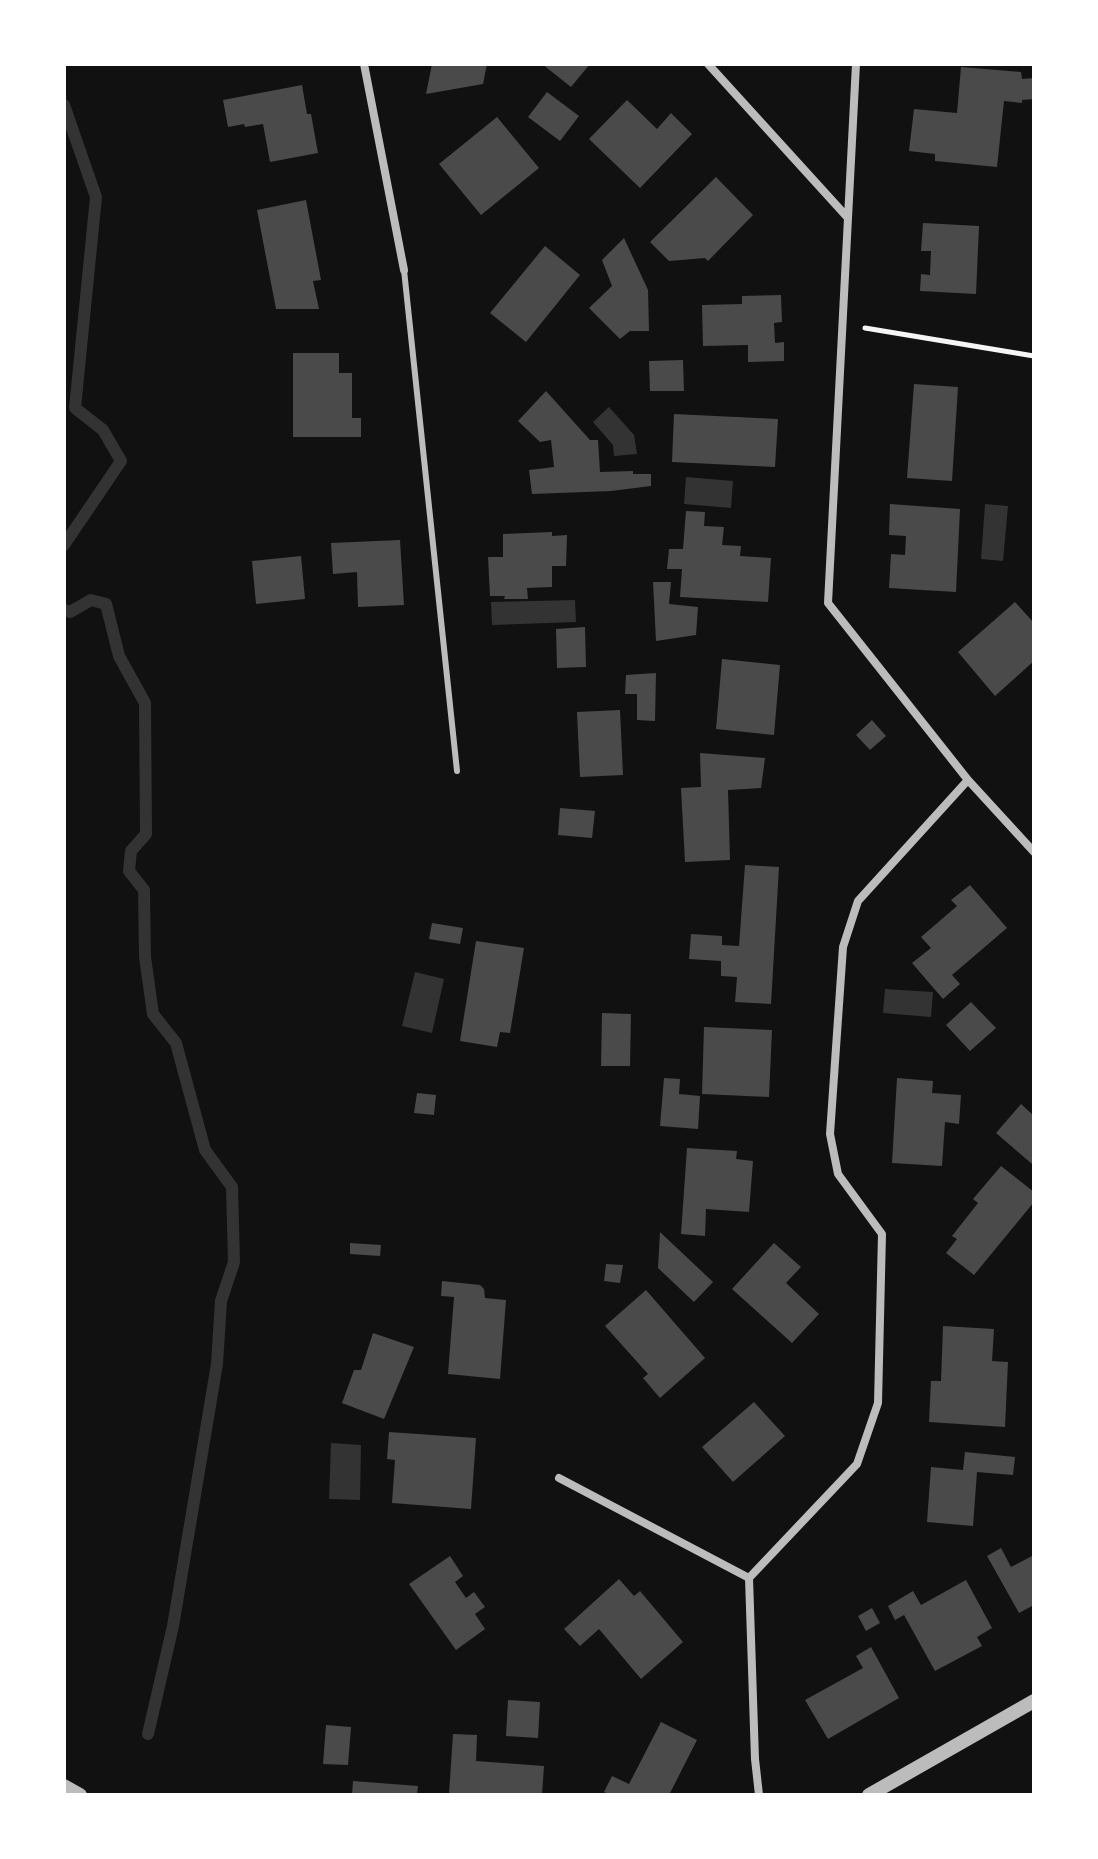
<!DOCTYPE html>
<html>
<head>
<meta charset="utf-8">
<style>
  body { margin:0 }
  #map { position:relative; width:1098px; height:1859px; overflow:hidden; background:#111; font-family:"Noto Sans",sans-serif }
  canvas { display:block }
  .frame { position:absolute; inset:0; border:66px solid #fff; pointer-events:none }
</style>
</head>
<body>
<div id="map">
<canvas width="1098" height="1859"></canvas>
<div class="frame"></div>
</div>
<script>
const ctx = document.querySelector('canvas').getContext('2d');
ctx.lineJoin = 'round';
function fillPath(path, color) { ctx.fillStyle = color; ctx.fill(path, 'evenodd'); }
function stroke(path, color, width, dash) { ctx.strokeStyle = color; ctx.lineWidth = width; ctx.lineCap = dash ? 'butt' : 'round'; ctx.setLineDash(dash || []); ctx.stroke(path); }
fillPath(new Path2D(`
  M 609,407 L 634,435 L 637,454 L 614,456 L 613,445 L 593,422 Z
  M 686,477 L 733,481 L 731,508 L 684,504 Z
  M 985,504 L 1008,506 L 1003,561 L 981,559 Z
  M 575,600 L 576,622 L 492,625 L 491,602 Z
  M 415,972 L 444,979 L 432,1033 L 402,1026 Z
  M 885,989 L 933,992 L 931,1017 L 883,1013 Z
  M 331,1443 L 361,1445 L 360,1500 L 329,1499 Z`), '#333');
stroke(new Path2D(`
  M 64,105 L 96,197 L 75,408 L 103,430 L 121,461 L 64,545
  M 64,610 L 70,612 L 91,600 L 106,604 L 119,656 L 145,703 L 146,834 L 131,851 L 129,871 L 144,890 L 145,957 L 153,1014 L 176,1043 L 205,1150 L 232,1187 L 234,1262 L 221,1301 L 217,1364 L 173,1626 L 148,1734`), '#333', 12);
fillPath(new Path2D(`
  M 432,64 L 487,64 L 483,84 L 426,94 Z
  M 542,64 L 590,64 L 571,87 Z
  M 961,67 L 1021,72 L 1022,79 L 1034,78 L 1034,99 L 1022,100 L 1022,103 L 1004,101 L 997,167 L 935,161 L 935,154 L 909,151 L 914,109 L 957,113 Z
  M 302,85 L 307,114 L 311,114 L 318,153 L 270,162 L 263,124 L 245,127 L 244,124 L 228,127 L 223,100 Z
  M 547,92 L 579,116 L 560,141 L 528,117 Z
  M 627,100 L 657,129 L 671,113 L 692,134 L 640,188 L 589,139 Z
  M 497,117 L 539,168 L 481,215 L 439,164 Z
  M 716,177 L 753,215 L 708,261 L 705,258 L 669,261 L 650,242 Z
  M 306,200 L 321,280 L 313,281 L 319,309 L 276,309 L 257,210 Z
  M 923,223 L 979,226 L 976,294 L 920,291 L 921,274 L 930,275 L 931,251 L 921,251 Z
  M 624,238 L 648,290 L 649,331 L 630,331 L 620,339 L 589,308 L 612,286 L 602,260 Z
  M 545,246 L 580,275 L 526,342 L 490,313 Z
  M 781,295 L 782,322 L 774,323 L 775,343 L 784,342 L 784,361 L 748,362 L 748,345 L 703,346 L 702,305 L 742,304 L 742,296 Z
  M 293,353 L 339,353 L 339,373 L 352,373 L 352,418 L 361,418 L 361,437 L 293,437 Z
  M 683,360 L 684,391 L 650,391 L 649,361 Z
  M 914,384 L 958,387 L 952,481 L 907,478 Z
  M 546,391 L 590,440 L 598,440 L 600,472 L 633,471 L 633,474 L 651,474 L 651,486 L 611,491 L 532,494 L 529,470 L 554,467 L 551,440 L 540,442 L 518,421 Z
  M 674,414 L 778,419 L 775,467 L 672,462 Z
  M 890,504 L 960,509 L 956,592 L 889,588 L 891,554 L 905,555 L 906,536 L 889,535 Z
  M 686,511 L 705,512 L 704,526 L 724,527 L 722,545 L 741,546 L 740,556 L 771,558 L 768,602 L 680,597 L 682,569 L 667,569 L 669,549 L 683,549 Z
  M 552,532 L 552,536 L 567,535 L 566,566 L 552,566 L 552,587 L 527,588 L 528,599 L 504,599 L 505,596 L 490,596 L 488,557 L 503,557 L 503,534 Z
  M 400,540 L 404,605 L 358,607 L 357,572 L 333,574 L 331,543 Z
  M 301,556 L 305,599 L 256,604 L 252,561 Z
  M 653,582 L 671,582 L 669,604 L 698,607 L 696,635 L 656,641 Z
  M 1015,602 L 1034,623 L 1034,661 L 995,696 L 958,652 Z
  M 585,627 L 586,667 L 557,668 L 556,629 Z
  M 722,659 L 780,665 L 774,735 L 716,729 Z
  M 656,673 L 655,721 L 637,720 L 637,694 L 625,694 L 626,675 Z
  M 620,710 L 623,775 L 580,777 L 577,712 Z
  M 872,720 L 886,736 L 870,750 L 856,735 Z
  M 700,753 L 765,758 L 761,788 L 728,790 L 730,860 L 685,862 L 681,788 L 701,787 Z
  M 560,808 L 595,811 L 592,838 L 558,835 Z
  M 745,865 L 779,867 L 771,1004 L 735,1002 L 737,977 L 721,976 L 721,961 L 689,959 L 691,934 L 722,936 L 722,945 L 739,946 Z
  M 970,885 L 1007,928 L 952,975 L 960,984 L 943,999 L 912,963 L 931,948 L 921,937 L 957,906 L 951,900 Z
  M 432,923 L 463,928 L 460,944 L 429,939 Z
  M 476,941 L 524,948 L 510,1033 L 500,1032 L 497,1047 L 460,1041 Z
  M 971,1002 L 996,1028 L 970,1051 L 946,1025 Z
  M 602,1013 L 631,1014 L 630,1066 L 601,1066 Z
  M 704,1027 L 772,1030 L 769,1097 L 702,1094 Z
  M 664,1078 L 680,1079 L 679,1094 L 700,1096 L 698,1129 L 660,1126 Z
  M 897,1078 L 933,1081 L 932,1093 L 961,1095 L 959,1124 L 945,1122 L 942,1166 L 892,1163 Z
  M 417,1093 L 436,1095 L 434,1115 L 414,1113 Z
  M 1021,1104 L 1034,1116 L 1034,1162 L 1032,1164 L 996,1133 Z
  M 687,1148 L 737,1151 L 736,1159 L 753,1161 L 749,1212 L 706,1209 L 705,1236 L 681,1234 Z
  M 1001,1166 L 1034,1192 L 1034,1202 L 974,1275 L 946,1253 L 957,1239 L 952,1236 L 978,1203 L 973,1199 Z
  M 660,1232 L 713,1282 L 694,1302 L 658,1268 Z
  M 350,1243 L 381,1245 L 380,1256 L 350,1254 Z
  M 774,1243 L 801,1267 L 786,1283 L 819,1314 L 792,1343 L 732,1289 Z
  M 606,1264 L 623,1265 L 620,1283 L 604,1281 Z
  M 442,1281 L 480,1285 L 484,1289 L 485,1298 L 506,1300 L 500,1379 L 448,1374 L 454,1297 L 441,1296 Z
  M 646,1290 L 705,1358 L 660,1398 L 643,1378 L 648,1374 L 605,1326 Z
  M 943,1326 L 994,1329 L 992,1361 L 1008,1362 L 1005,1427 L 929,1422 L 931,1381 L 941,1381 Z
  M 373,1333 L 414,1347 L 384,1419 L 342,1403 L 354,1370 L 361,1370 Z
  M 754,1402 L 785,1436 L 733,1482 L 702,1447 Z
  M 389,1432 L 476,1438 L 471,1509 L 392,1503 L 395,1460 L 387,1459 Z
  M 965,1452 L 1015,1457 L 1013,1475 L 977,1472 L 973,1526 L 927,1522 L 931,1467 L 963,1470 Z
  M 1001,1548 L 1011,1567 L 1034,1555 L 1034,1605 L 1019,1613 L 987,1556 Z
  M 450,1556 L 463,1576 L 455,1582 L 466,1598 L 474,1592 L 485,1607 L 475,1614 L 485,1629 L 456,1650 L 409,1584 Z
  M 619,1579 L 634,1596 L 640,1591 L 683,1642 L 641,1679 L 599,1629 L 580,1646 L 564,1629 Z
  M 966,1580 L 992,1628 L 977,1637 L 982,1646 L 935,1671 L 904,1615 L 895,1620 L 888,1606 L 913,1591 L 921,1605 Z
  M 872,1608 L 880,1623 L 866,1631 L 858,1616 Z
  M 871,1647 L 899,1698 L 828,1739 L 805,1700 L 863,1668 L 856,1656 Z
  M 508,1700 L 540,1702 L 538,1738 L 506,1736 Z
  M 661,1722 L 697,1740 L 669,1795 L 610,1795 L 604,1792 L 612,1776 L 629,1784 Z
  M 326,1725 L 351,1727 L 348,1765 L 323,1764 Z
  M 453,1734 L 477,1735 L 476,1761 L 544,1766 L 542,1795 L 449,1794 Z
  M 353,1781 L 418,1786 L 417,1795 L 352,1795 Z`), '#4a4a4a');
stroke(new Path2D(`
  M 865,328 L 1034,356`), '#f5f5f5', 5);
stroke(new Path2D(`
  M 404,270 L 457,771`), '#bcbcbc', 6);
stroke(new Path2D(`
  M 364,64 L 404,270
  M 708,64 L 848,218 L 828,603 L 968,780 L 1034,852
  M 848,218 L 856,64
  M 559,1478 L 749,1578
  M 759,1795 L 755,1759 L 749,1578 L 857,1464 L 878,1403 L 882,1234 L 838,1174 L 830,1134 L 843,947 L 858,901 L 968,780`), '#bcbcbc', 8);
stroke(new Path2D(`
  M 64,1786 L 80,1795
  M 869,1795 L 1034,1701`), '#bcbcbc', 14);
</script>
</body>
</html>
